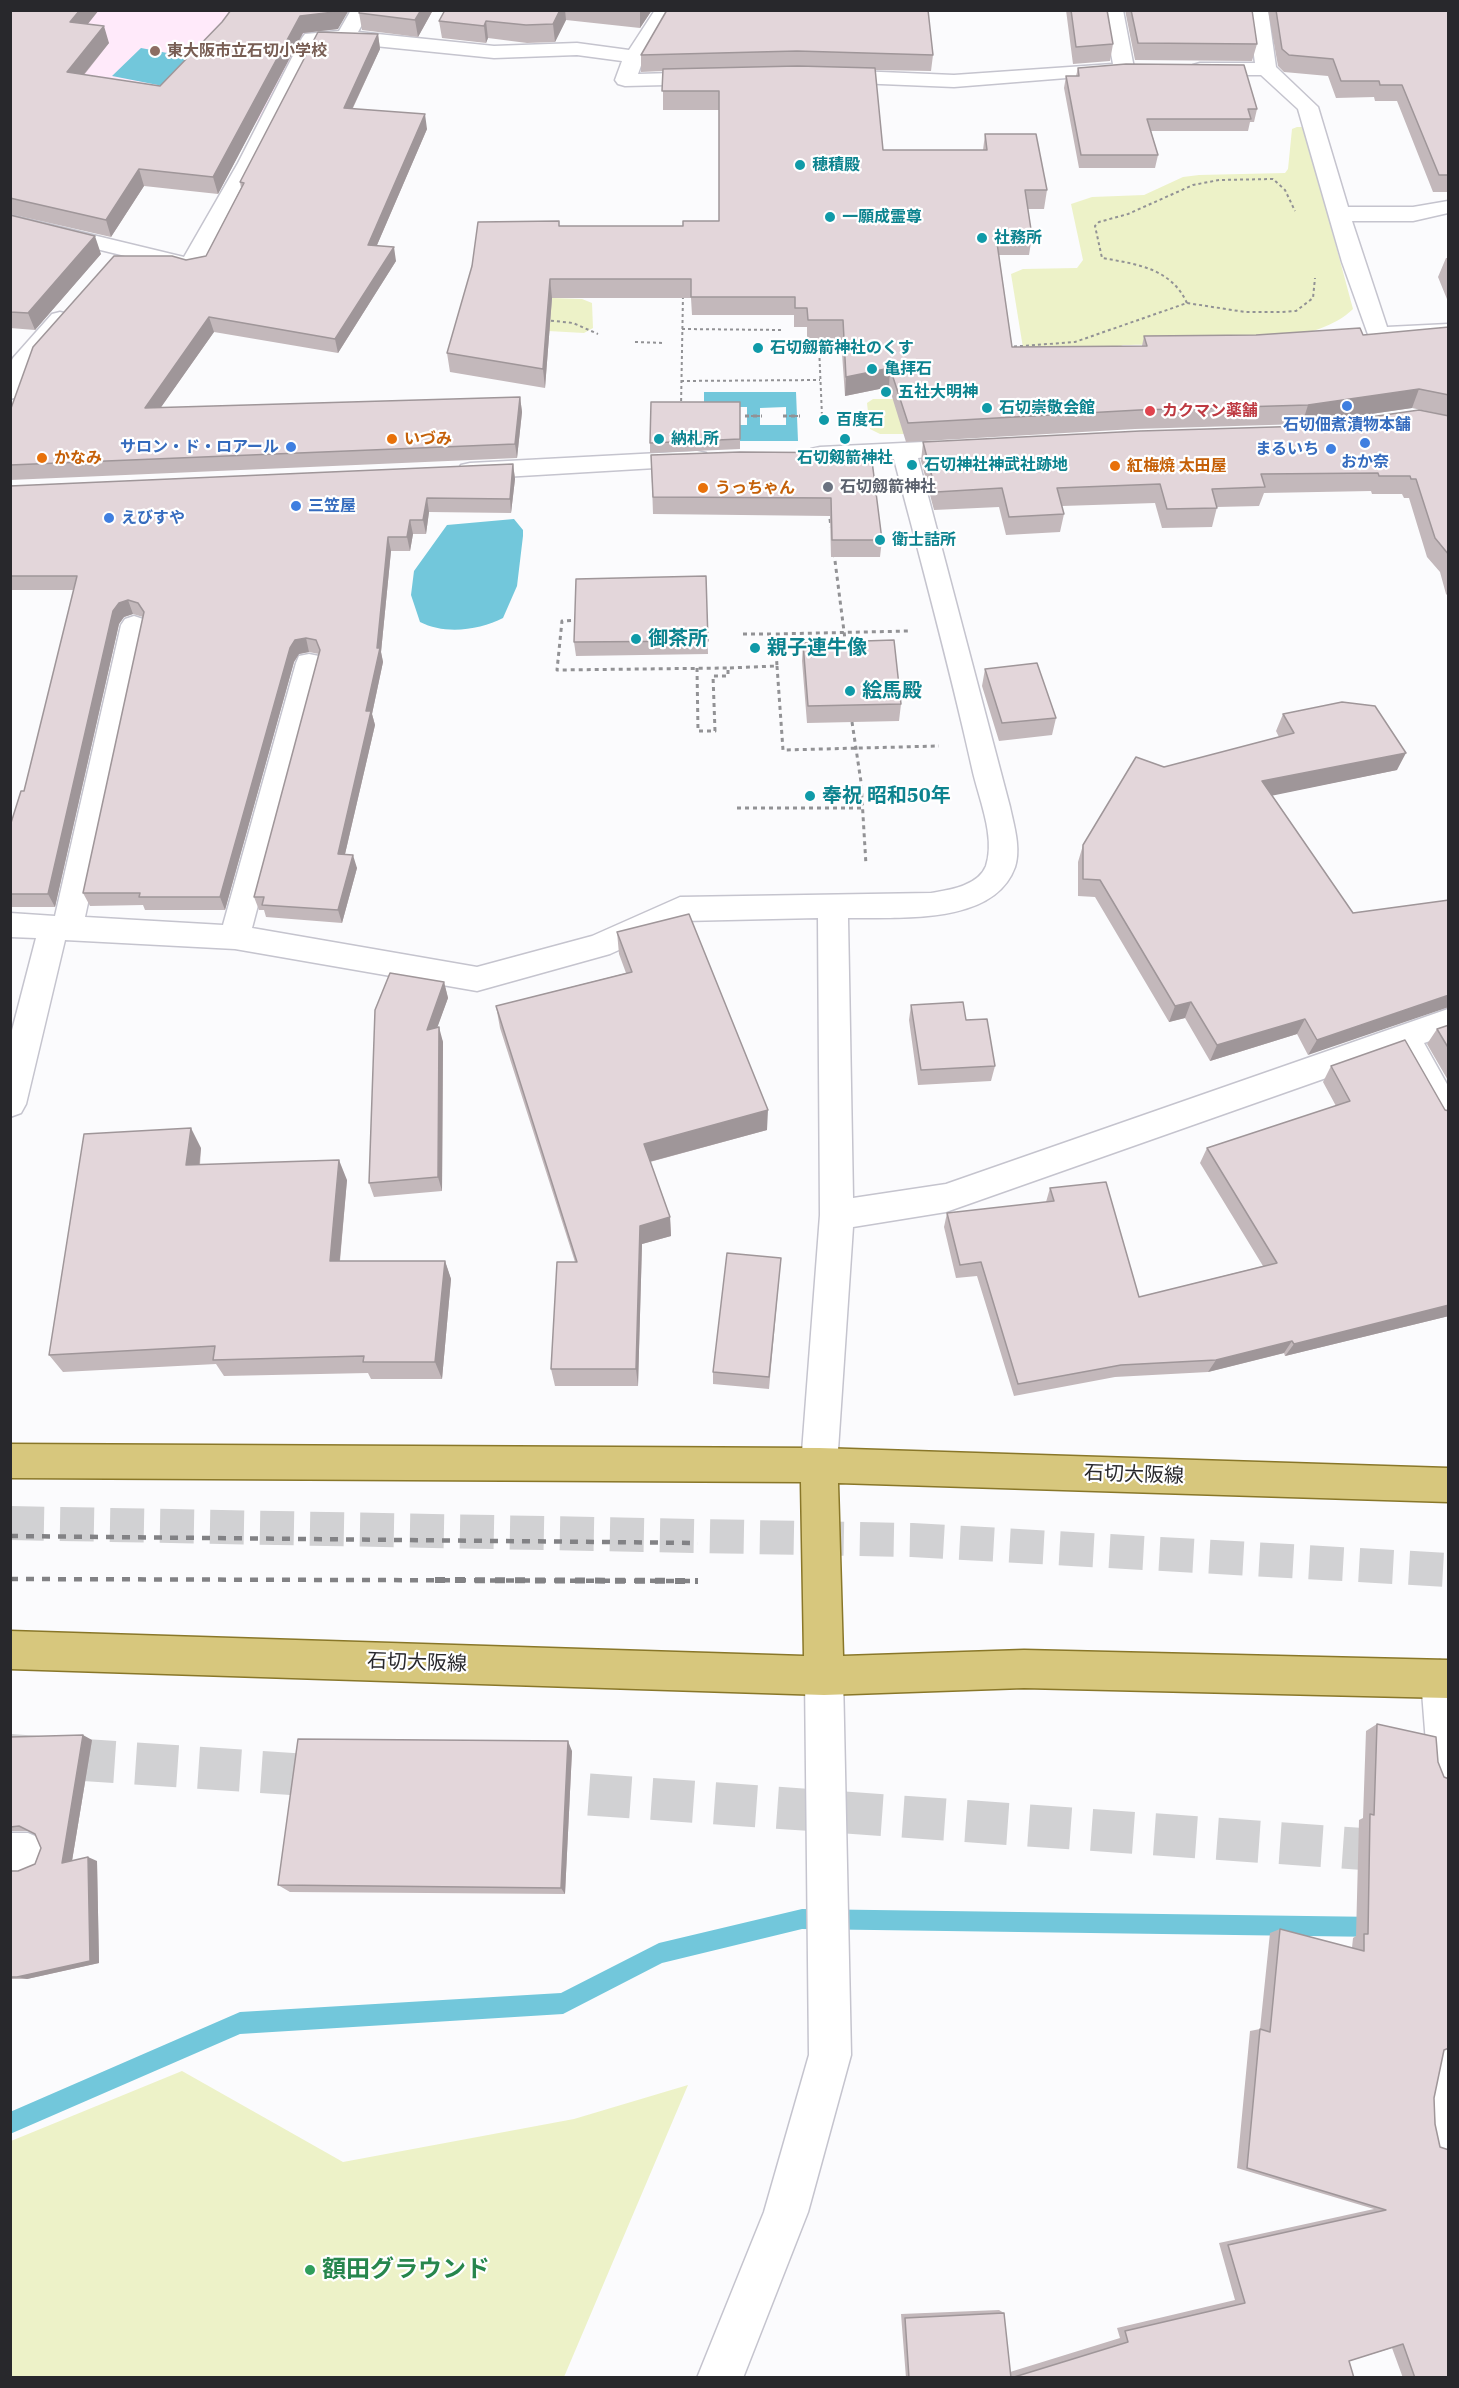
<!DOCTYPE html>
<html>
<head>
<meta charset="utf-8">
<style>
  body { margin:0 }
  #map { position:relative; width:1459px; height:2388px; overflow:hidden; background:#fbfbfd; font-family:"IBM Plex Serif",serif }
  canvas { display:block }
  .frame { position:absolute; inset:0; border:12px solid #28282c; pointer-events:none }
</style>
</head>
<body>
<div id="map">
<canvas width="1459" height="2388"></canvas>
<div class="frame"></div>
</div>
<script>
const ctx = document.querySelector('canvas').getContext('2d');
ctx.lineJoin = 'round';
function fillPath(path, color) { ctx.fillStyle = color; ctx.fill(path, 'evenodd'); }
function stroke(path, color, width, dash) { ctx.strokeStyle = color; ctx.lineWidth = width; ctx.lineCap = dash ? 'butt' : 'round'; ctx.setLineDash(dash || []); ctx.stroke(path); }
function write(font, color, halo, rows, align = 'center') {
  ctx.font = font + ' "IBM Plex Serif","Noto Sans JP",serif'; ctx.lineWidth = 4.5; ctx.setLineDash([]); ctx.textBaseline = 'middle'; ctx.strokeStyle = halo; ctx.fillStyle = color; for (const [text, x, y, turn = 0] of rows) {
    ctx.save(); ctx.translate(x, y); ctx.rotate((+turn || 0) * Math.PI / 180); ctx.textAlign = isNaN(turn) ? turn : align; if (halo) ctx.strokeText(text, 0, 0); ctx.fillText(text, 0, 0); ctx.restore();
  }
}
fillPath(new Path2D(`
  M 11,11 L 348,11 L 337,27 L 310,31 L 265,123 L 16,72 Z`), '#ffeafa');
fillPath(new Path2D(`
  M 1297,127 L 1304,127 L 1353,309 C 1308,353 1186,343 1123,345 L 1112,350 L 1024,354 L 1011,274 L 1023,269 L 1077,268 L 1083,260 L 1071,204 L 1092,197 L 1144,195 L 1183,177 L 1199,175 L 1285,173 L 1288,169 L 1292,129 Z
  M 524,297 L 582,299 L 592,303 L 593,328 L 584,333 L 530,330 Z
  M 873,399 L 908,399 L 910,434 L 880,434 L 870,429 L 867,403 Z
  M 182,2071 L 343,2162 L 574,2119 L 688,2085 L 564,2377 L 11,2377 L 11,2141 Z`), '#edf2c8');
fillPath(new Path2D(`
  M 141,48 L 246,68 L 219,97 L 112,76 Z
  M 704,392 L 796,392 L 798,441 L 704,441 ZM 720,407 L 747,407 L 747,425 L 719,425 ZM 786,407 L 786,425 L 760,425 L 760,408 Z
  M 514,519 L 523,530 L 523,536 L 517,586 L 503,618 C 480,630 445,635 420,622 L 411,595 L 414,571 L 447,525 Z`), '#72c7db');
fillPath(new Path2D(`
  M 802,1909 L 1379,1917 L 1386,1920 L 1389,1927 L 1386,1934 L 1379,1937 L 802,1929 L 662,1963 L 563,2014 L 240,2034 L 10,2134 L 10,2112 L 240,2012 L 561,1993 L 659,1943 Z`), '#72c7db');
stroke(new Path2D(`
  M 10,1523 L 912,1540 L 1448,1570`), '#d1d1d3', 34, [34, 16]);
stroke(new Path2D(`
  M 10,1755 L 336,1777
  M 526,1790 L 1448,1855`), '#d1d1d3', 42, [42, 21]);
const minor = new Path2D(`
  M 351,10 L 370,10 L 358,32 L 494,46 L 577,43 L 629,50 L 655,10 L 674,10 L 644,57 L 638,74 L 708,72 L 715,74 L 718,78 L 715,82 L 708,84 L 625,86 L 618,84 L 615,80 L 622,61 L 577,55 L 494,58 L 345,43 L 319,44 L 260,163 L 199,270 L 191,272 L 10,228 L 10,215 L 184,257 L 238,163 L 302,38 L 305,34 L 339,31 Z
  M 1103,10 L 1123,10 L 1134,68 L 1129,73 L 954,87 L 832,82 L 825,80 L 822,76 L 825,72 L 832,70 L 954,75 L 1113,64 Z
  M 1248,10 L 1268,10 L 1276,67 L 1318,107 L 1348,207 L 1413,207 L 1448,201 L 1448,213 L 1413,221 L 1352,221 L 1387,327 L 1448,324 L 1448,338 L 1378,342 L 1370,340 L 1342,262 L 1298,109 L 1261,75 L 1200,75 L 1193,73 L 1190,69 L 1193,65 L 1200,63 L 1255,63 Z
  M 60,312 L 68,314 L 71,319 L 36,360 L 18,397 L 10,399 L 10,364 L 13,358 L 52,314 Z
  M 924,442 L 933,444 L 936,450 L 933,456 L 918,458 L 1010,807 C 1014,826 1021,848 1015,867 C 994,926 898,917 848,918 L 853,1198 L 946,1184 L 1448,1009 L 1448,1035 L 1424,1043 L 1448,1086 L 1448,1127 L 1437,1124 L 1397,1053 L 946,1212 L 853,1227 L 837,1465 L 832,1477 L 819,1482 L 806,1477 L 801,1465 L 820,1215 L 818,918 L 683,921 L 610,954 L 477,991 L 235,949 L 65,940 L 26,1104 L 21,1113 L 10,1117 L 10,1038 L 36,938 L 10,937 L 10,913 L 55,916 L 121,625 L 125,619 L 134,616 L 143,619 L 147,625 L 85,917 L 223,925 L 296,663 L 299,656 L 309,654 L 319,656 L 322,663 L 252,928 L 477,967 L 592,936 L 680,897 L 931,893 C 949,890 978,886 986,866 C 996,836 978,797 972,768 C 949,664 921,562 894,459 L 820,463 L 811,461 L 808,455 L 811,449 L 820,447 Z
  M 697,451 L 706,453 L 709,459 L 706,465 L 470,479 L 461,477 L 458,471 L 461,465 L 470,463 Z
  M 824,1657 L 838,1662 L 843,1676 L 851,2055 L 808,2212 L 743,2378 L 697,2378 L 764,2212 L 809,2055 L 805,1676 L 810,1662 Z
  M 1440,1660 L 1448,1663 L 1448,1789 L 1434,1783 L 1428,1769 L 1421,1679 L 1426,1665 Z
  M 10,1833 L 28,1833 L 42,1839 L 48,1853 L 42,1867 L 28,1873 L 10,1873 Z
  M 1448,2046 L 1448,2151 L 1444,2153 L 1429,2146 C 1418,2120 1422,2079 1433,2053 Z`);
const major = new Path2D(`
  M 10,1444 L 819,1448 L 1448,1468 L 1448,1502 L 838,1483 L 843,1656 L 1024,1650 L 1448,1660 L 1448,1698 L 1024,1688 L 824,1695 L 10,1669 L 10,1631 L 804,1656 L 801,1482 L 10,1478 Z`);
stroke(minor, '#c5c4ce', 3);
stroke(major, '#897729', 3);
stroke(new Path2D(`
  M 1187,303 C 1171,268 1136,264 1102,258 L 1095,226 L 1099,222 L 1128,214 L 1193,185 L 1219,180 L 1273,179 L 1285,190 L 1295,211
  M 545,320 L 573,323 L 598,334
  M 682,329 L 782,330
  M 635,342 L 665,343
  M 819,346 L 822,416
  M 1008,347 L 1075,342 L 1187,303 L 1245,312 L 1282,312 L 1296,311 L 1313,298 L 1315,278
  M 819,350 L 844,350
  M 681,381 L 820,380
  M 681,407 L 683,295
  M 745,416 L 762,416
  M 783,416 L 800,416`), '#929295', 2, [3, 3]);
stroke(new Path2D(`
  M 822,415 L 822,420
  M 745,416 L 762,416
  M 783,416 L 800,416
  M 829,511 L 831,527
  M 834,553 L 846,647
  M 579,620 L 562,621 L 557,670 L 728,668
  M 743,634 L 775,634
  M 777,666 L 783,750 L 939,746
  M 697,668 L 698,731 L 715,731 L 713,676 L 728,676 L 728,668 L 777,666 L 775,634 L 909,631
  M 852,722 L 861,782 L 866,865
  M 737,808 L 862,808`), '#929295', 3, [4, 4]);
fillPath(minor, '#fff');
fillPath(major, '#d7c77d');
stroke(new Path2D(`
  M 10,1536 L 698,1543
  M 10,1579 L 698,1581`), '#828285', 4.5, [8, 8]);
stroke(new Path2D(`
  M 435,1580 L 698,1581`), '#828285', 6, [10, 10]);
fillPath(new Path2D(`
  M 10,10 L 88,24 L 109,43 L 84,75 L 160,86 L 222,22 L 338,29 L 303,33 L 218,194 L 144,186 L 111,237 L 10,214 Z
  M 433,10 L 418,37 L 362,30 L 359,13 Z
  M 445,10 L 652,10 L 640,28 L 566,20 L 555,42 L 527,43 L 488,38 L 486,43 L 442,38 L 439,21 Z
  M 667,10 L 933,55 L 931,71 L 875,70 L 883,150 L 983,150 L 985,134 L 1047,190 L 1044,209 L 1028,209 L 1032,236 L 1029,255 L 999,255 L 1012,347 L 1142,346 L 1144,336 L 1363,335 L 1449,327 L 1449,416 L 1412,408 L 1302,424 L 1135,429 L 906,442 L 889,387 L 845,396 L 841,339 L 807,339 L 807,327 L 794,327 L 794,315 L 692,315 L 691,298 L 552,298 L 545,388 L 450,372 L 447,353 L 559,226 L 683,226 L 719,221 L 719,110 L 663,110 L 663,71 L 641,72 L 641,55 Z
  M 1066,10 L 1107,10 L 1113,44 L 1110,61 L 1073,64 Z
  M 1125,10 L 1252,10 L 1257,44 L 1252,61 L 1135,60 Z
  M 1268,10 L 1449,10 L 1449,192 L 1433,192 L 1397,101 L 1375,101 L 1374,97 L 1336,98 L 1328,76 L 1284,72 L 1278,66 Z
  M 378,34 L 380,49 L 353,108 L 427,129 L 377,245 L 396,261 L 338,353 L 214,332 L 160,408 L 520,397 L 522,412 L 517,458 L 10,480 L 10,411 L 186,260 L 206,256 L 241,188 L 240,182 Z
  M 1078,68 L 1257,109 L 1254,122 L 1250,122 L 1248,131 L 1151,131 L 1158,155 L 1155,168 L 1079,168 L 1064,88 L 1066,76 L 1076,76 Z
  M 10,215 L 101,254 L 35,330 L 10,328 Z
  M 1446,258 L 1449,258 L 1449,304 L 1438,277 Z
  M 740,402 L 740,449 L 650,453 L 650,443 Z
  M 1449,416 L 1449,597 L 1446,594 L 1440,572 L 1427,557 L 1409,498 L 1404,498 L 1402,494 L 1372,494 L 1371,491 L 1264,493 L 1259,506 L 1217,507 L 1212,527 L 1162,528 L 1155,503 L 1062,506 L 1064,514 L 1060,532 L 1006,535 L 999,507 L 934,510 L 921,461 L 923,442 L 1308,426 Z
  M 871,453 L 882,540 L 880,557 L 831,557 L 830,516 L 653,514 L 651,455 Z
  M 513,464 L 515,479 L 511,513 L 429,512 L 426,534 L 413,534 L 410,551 L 391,551 L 381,652 L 383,662 L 372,714 L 375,725 L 345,854 L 357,868 L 342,923 L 266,917 L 264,910 L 259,910 L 254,897 L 319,654 L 309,652 L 299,654 L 294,662 L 225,910 L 145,910 L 143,905 L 90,906 L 83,893 L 143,617 L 133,614 L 124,617 L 119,624 L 55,907 L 10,907 L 10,826 L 24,791 L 74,590 L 10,590 L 10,486 Z
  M 706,576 L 708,654 L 576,656 L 574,642 Z
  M 803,643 L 901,704 L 899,721 L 807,723 L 802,661 Z
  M 985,669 L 1056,718 L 1052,735 L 999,741 L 982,686 Z
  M 1283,714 L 1397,770 L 1272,795 L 1353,913 L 1449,900 L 1308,1055 L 1297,1034 L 1210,1061 L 1185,1018 L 1169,1022 L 1095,897 L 1078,896 L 1078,862 L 1083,845 L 1164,767 L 1279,737 L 1276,731 Z
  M 617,932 L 767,1130 L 650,1162 L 670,1217 L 671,1236 L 642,1244 L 638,1386 L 555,1386 L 551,1369 L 575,1262 L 500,1028 L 496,1006 L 626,973 L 619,954 Z
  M 444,982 L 448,998 L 437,1027 L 443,1042 L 442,1191 L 374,1197 L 369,1183 Z
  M 911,1005 L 995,1066 L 991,1081 L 918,1085 L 909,1020 Z
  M 1449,1025 L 1449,1082 L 1427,1044 L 1437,1029 Z
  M 1331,1066 L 1449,1111 L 1449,1316 L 1285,1356 L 1284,1353 L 1208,1372 L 1115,1377 L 1014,1396 L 977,1276 L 956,1278 L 944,1227 L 947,1213 L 1046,1202 L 1050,1188 L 1139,1297 L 1263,1266 L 1200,1163 L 1207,1148 L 1336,1106 L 1323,1082 Z
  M 201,1148 L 200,1165 L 347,1180 L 340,1261 L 445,1261 L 451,1279 L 442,1379 L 371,1379 L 368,1373 L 224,1376 L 216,1364 L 63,1372 L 49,1355 Z
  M 781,1258 L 769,1389 L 713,1384 L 713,1372 Z
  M 1377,1724 L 1444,2050 L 1434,2098 L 1449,2378 L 1403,2378 L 1392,2348 L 1349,2361 L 1354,2378 L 906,2378 L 901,2314 L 999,2310 L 1004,2313 L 1010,2372 L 1120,2338 L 1117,2328 L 1235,2300 L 1219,2243 L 1374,2209 L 1237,2168 L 1250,2031 L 1260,2029 L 1270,1933 L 1280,1929 L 1352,1948 L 1353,1938 L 1356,1936 L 1359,1820 L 1363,1818 L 1366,1731 Z
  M 10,1737 L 92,1740 L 72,1861 L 97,1861 L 99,1963 L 27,1979 L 10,1979 L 10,1871 L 18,1871 L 35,1864 L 41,1848 L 35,1834 L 28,1831 L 10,1831 Z
  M 572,1751 L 565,1894 L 290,1892 L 278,1885 Z`), '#c3b8bb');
fillPath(new Path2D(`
  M 80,10 L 99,10 L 76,39 L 70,22 Z
  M 335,10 L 349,10 L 338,29 L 303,33 L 218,194 L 213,177 L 300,16 Z
  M 421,10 L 433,10 L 418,37 L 415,20 Z
  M 560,10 L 565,10 L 566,20 L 555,42 L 553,24 Z
  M 640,10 L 652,10 L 640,28 Z
  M 486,21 L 488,38 L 486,43 L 484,26 Z
  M 104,26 L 109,43 L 72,89 L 67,72 Z
  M 378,34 L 380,49 L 346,122 L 344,108 Z
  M 425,114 L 427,129 L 371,259 L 368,245 Z
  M 139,169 L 144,186 L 111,237 L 106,220 Z
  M 95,236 L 101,254 L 35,330 L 28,313 Z
  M 394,247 L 396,261 L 338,353 L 335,339 Z
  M 550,279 L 552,298 L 545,388 L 543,369 Z
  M 209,317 L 214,332 L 150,423 L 145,408 Z
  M 890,368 L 889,387 L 845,396 L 846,377 Z
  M 1419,389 L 1412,408 L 1302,424 L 1308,405 Z
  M 520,397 L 522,412 L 517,458 L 515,444 Z
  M 513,464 L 515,479 L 511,513 L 510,499 Z
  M 427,498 L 429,512 L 426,534 L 423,520 Z
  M 410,520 L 413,534 L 410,551 L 407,537 Z
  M 388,537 L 391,551 L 381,652 L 383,662 L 372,714 L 375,725 L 342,867 L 338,854 L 366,711 L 377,648 Z
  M 128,600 L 133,614 L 124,617 L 119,624 L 55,907 L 48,894 L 113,611 L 119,603 Z
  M 306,638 L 309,652 L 299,654 L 294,662 L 225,910 L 220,897 L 290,648 L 295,640 Z
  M 1406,753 L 1397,770 L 1256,799 L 1262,781 Z
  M 353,855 L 357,868 L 342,923 L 338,910 Z
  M 444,982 L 448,998 L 431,1045 L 427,1030 Z
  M 1449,995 L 1449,1007 L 1308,1055 L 1317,1040 Z
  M 1191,1002 L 1185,1018 L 1169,1022 L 1175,1006 Z
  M 1305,1019 L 1297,1034 L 1210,1061 L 1217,1045 Z
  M 439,1027 L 443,1042 L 442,1191 L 438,1177 Z
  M 768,1110 L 767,1130 L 645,1163 L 644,1144 Z
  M 191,1128 L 201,1148 L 197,1185 L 186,1165 Z
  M 339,1160 L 347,1180 L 338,1279 L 330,1261 Z
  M 670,1217 L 671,1236 L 642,1244 L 638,1386 L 636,1369 L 640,1226 Z
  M 445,1261 L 451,1279 L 442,1379 L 435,1362 Z
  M 1449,1305 L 1449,1316 L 1285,1356 L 1294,1344 Z
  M 1292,1341 L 1284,1353 L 1208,1372 L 1216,1360 Z
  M 83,1735 L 92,1740 L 71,1867 L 62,1863 Z
  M 568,1741 L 572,1751 L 565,1894 L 561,1888 Z
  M 88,1857 L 97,1861 L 99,1963 L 27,1979 L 17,1977 Z`), '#9f9699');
const building = new Path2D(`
  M 10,10 L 80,10 L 70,22 L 104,26 L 67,72 L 160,86 L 222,22 L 231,10 L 335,10 L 334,12 L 300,16 L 213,177 L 139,169 L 106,220 L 10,198 Z
  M 360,10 L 421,10 L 415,20 L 359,13 Z
  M 445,10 L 560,10 L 553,24 L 526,25 L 486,21 L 484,26 L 439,21 Z
  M 667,10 L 928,10 L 933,55 L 797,51 L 641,55 Z
  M 1071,10 L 1107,10 L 1113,44 L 1076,47 Z
  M 1131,10 L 1252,10 L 1257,44 L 1138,43 Z
  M 1276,10 L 1449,10 L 1449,175 L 1439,175 L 1402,85 L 1380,85 L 1379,81 L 1341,81 L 1333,59 L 1289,55 L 1282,49 Z
  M 318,32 L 378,34 L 344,108 L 425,114 L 368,245 L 394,247 L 335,339 L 209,317 L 145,408 L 520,397 L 515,444 L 10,465 L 10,411 L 33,347 L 114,256 L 172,256 L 186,260 L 206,256 L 244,183 L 240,182 Z
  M 1126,64 L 1244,65 L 1257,109 L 1248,109 L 1251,119 L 1147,119 L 1158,155 L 1081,155 L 1066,76 L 1079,76 L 1078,68 Z
  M 798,66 L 875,68 L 883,150 L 987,150 L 985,134 L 1036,134 L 1047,190 L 1025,190 L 1032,236 L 996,236 L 1012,347 L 1147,346 L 1144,336 L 1256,335 L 1360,328 L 1363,335 L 1449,327 L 1449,395 L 1419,389 L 1308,405 L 1139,410 L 908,423 L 890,368 L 846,377 L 843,320 L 808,320 L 807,308 L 795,308 L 795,297 L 691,297 L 691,279 L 550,279 L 543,369 L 447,353 L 472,266 L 478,222 L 559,221 L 559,226 L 683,226 L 683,221 L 719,221 L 719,91 L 662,91 L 663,69 Z
  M 10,215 L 95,236 L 28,313 L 10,312 Z
  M 651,402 L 740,402 L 740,439 L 650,443 Z
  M 1419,410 L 1449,416 L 1449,555 L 1435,538 L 1416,479 L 1411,479 L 1410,476 L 1379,476 L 1378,473 L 1261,474 L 1265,487 L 1212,489 L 1217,508 L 1167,509 L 1160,484 L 1057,488 L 1064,514 L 1009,517 L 1002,488 L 936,492 L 923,442 L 1140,431 L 1308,426 Z
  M 740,452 L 871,453 L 882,540 L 832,540 L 831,498 L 653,497 L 651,455 Z
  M 513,464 L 510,499 L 427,498 L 423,520 L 410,520 L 407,537 L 388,537 L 377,648 L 380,648 L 366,711 L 371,711 L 338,854 L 353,855 L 338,910 L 262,905 L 264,897 L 254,897 L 320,650 L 316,640 L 306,638 L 295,640 L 290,648 L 220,897 L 139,897 L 140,893 L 83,893 L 144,612 L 138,603 L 128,600 L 119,603 L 113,611 L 48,894 L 10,894 L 10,826 L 21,791 L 24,791 L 77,576 L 10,576 L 10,486 Z
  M 706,576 L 708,641 L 574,642 L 576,579 Z
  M 894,640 L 901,704 L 808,706 L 803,643 Z
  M 1037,663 L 1056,718 L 1002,723 L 985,669 Z
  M 1342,702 L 1375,706 L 1406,753 L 1262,781 L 1353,913 L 1449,900 L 1449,995 L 1317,1040 L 1305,1019 L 1217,1045 L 1191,1002 L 1175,1006 L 1100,880 L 1083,879 L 1083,845 L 1136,757 L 1164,767 L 1294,733 L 1283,714 Z
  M 689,914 L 768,1110 L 644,1144 L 670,1217 L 640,1226 L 636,1369 L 551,1369 L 557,1262 L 577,1262 L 496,1006 L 632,972 L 617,932 Z
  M 390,973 L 444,982 L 427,1030 L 439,1027 L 438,1177 L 369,1183 L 375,1010 Z
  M 963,1002 L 966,1020 L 987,1019 L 995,1066 L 921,1070 L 911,1005 Z
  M 1449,1025 L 1449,1049 L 1437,1029 Z
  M 1405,1040 L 1445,1110 L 1449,1111 L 1449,1305 L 1294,1344 L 1292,1341 L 1216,1360 L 1121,1365 L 1018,1384 L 981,1262 L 960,1265 L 947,1213 L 1054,1201 L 1050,1188 L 1106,1182 L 1139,1297 L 1277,1263 L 1207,1148 L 1350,1101 L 1331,1066 Z
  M 191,1128 L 186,1165 L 339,1160 L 330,1261 L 445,1261 L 435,1362 L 363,1362 L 364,1356 L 213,1360 L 215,1346 L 49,1355 L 84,1134 Z
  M 727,1253 L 781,1258 L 769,1377 L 713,1372 Z
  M 1377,1724 L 1436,1737 L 1438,1762 L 1444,1777 L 1449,1779 L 1449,2048 L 1444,2050 L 1434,2098 L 1435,2124 L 1440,2147 L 1449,2150 L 1449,2378 L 1415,2378 L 1403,2344 L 1349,2361 L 1354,2378 L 1011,2378 L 1128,2342 L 1125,2331 L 1245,2303 L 1228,2245 L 1386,2210 L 1247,2168 L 1260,2029 L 1270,2032 L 1280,1929 L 1364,1951 L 1364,1934 L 1368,1934 L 1370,1814 L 1374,1815 Z
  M 83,1735 L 62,1863 L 88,1857 L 90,1961 L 17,1977 L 10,1977 L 10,1871 L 18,1871 L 35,1864 L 41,1848 L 35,1834 L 19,1826 L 10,1827 L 10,1737 Z
  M 298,1739 L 568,1741 L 561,1888 L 278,1885 Z
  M 1004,2313 L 1011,2378 L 909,2378 L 905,2318 Z`);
fillPath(building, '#e3d6da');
stroke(building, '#9f9699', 1.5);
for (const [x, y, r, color] of [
  [155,51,6,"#8d6e63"],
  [800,165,6,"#0f9aa8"],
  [830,217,6,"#0f9aa8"],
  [982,238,6,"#0f9aa8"],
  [758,348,6,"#0f9aa8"],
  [872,369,6,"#0f9aa8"],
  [886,392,6,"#0f9aa8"],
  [1347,406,6,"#3f7fe0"],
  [987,408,6,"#0f9aa8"],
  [1150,411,6,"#e0444e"],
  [824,420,6,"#0f9aa8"],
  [392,439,6,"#e8710a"],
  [659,439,6,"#0f9aa8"],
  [845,439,6,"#0f9aa8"],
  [1365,443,6,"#3f7fe0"],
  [291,447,6,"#3f7fe0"],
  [1331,449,6,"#3f7fe0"],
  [42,458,6,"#e8710a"],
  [912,465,6,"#0f9aa8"],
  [1115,466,6,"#e8710a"],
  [828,487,6,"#6b7280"],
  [703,488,6,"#e8710a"],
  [296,506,6,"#3f7fe0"],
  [109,518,6,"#3f7fe0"],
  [880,540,6,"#0f9aa8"],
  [636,639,6,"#0f9aa8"],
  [755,648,6,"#0f9aa8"],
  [850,691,6,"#0f9aa8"],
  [810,796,6,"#0f9aa8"],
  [310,2270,6,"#2e9e5b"]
]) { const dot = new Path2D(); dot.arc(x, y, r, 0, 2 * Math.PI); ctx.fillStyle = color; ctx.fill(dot); stroke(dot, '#fff', 2); }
write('bold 16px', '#785e54', '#fff', [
  ["東大阪市立石切小学校",167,51]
], 'left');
write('bold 16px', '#0d838f', '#fff', [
  ["穂積殿",812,165],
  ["一願成霊尊",842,217],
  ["社務所",994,238],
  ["石切劔箭神社のくす",770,348],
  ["亀拝石",884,369],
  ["五社大明神",898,392],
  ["石切崇敬会館",999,408],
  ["百度石",836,420],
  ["納札所",671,439],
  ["石切剱箭神社",845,458,"center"],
  ["石切神社神武社跡地",924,465],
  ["衛士詰所",892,540]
], 'left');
write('bold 16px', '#be3a42', '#fff', [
  ["カクマン薬舗",1162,411]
], 'left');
write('bold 16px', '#366cbe', '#fff', [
  ["石切佃煮漬物本舗",1347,425],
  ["サロン・ド・ロアール",279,447,"right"],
  ["まるいち",1319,449,"right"],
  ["おか奈",1365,462],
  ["三笠屋",308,506,"left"],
  ["えびすや",121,518,"left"]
]);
write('bold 16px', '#c56008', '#fff', [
  ["いづみ",404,439],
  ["かなみ",54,458],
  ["紅梅焼 太田屋",1127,466],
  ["うっちゃん",715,488]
], 'left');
write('bold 16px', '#5b616d', '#fff', [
  ["石切劔箭神社",840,487]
], 'left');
write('bold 20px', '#0d838f', '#fff', [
  ["御茶所",648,639],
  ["親子連牛像",767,648],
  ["絵馬殿",862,691],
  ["奉祝 昭和50年",822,796]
], 'left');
write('20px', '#28282c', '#fff', [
  ["石切大阪線",1134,1475,2],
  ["石切大阪線",417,1663,2]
]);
write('bold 24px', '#27864d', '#fff', [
  ["額田グラウンド",322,2270]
], 'left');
</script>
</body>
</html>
